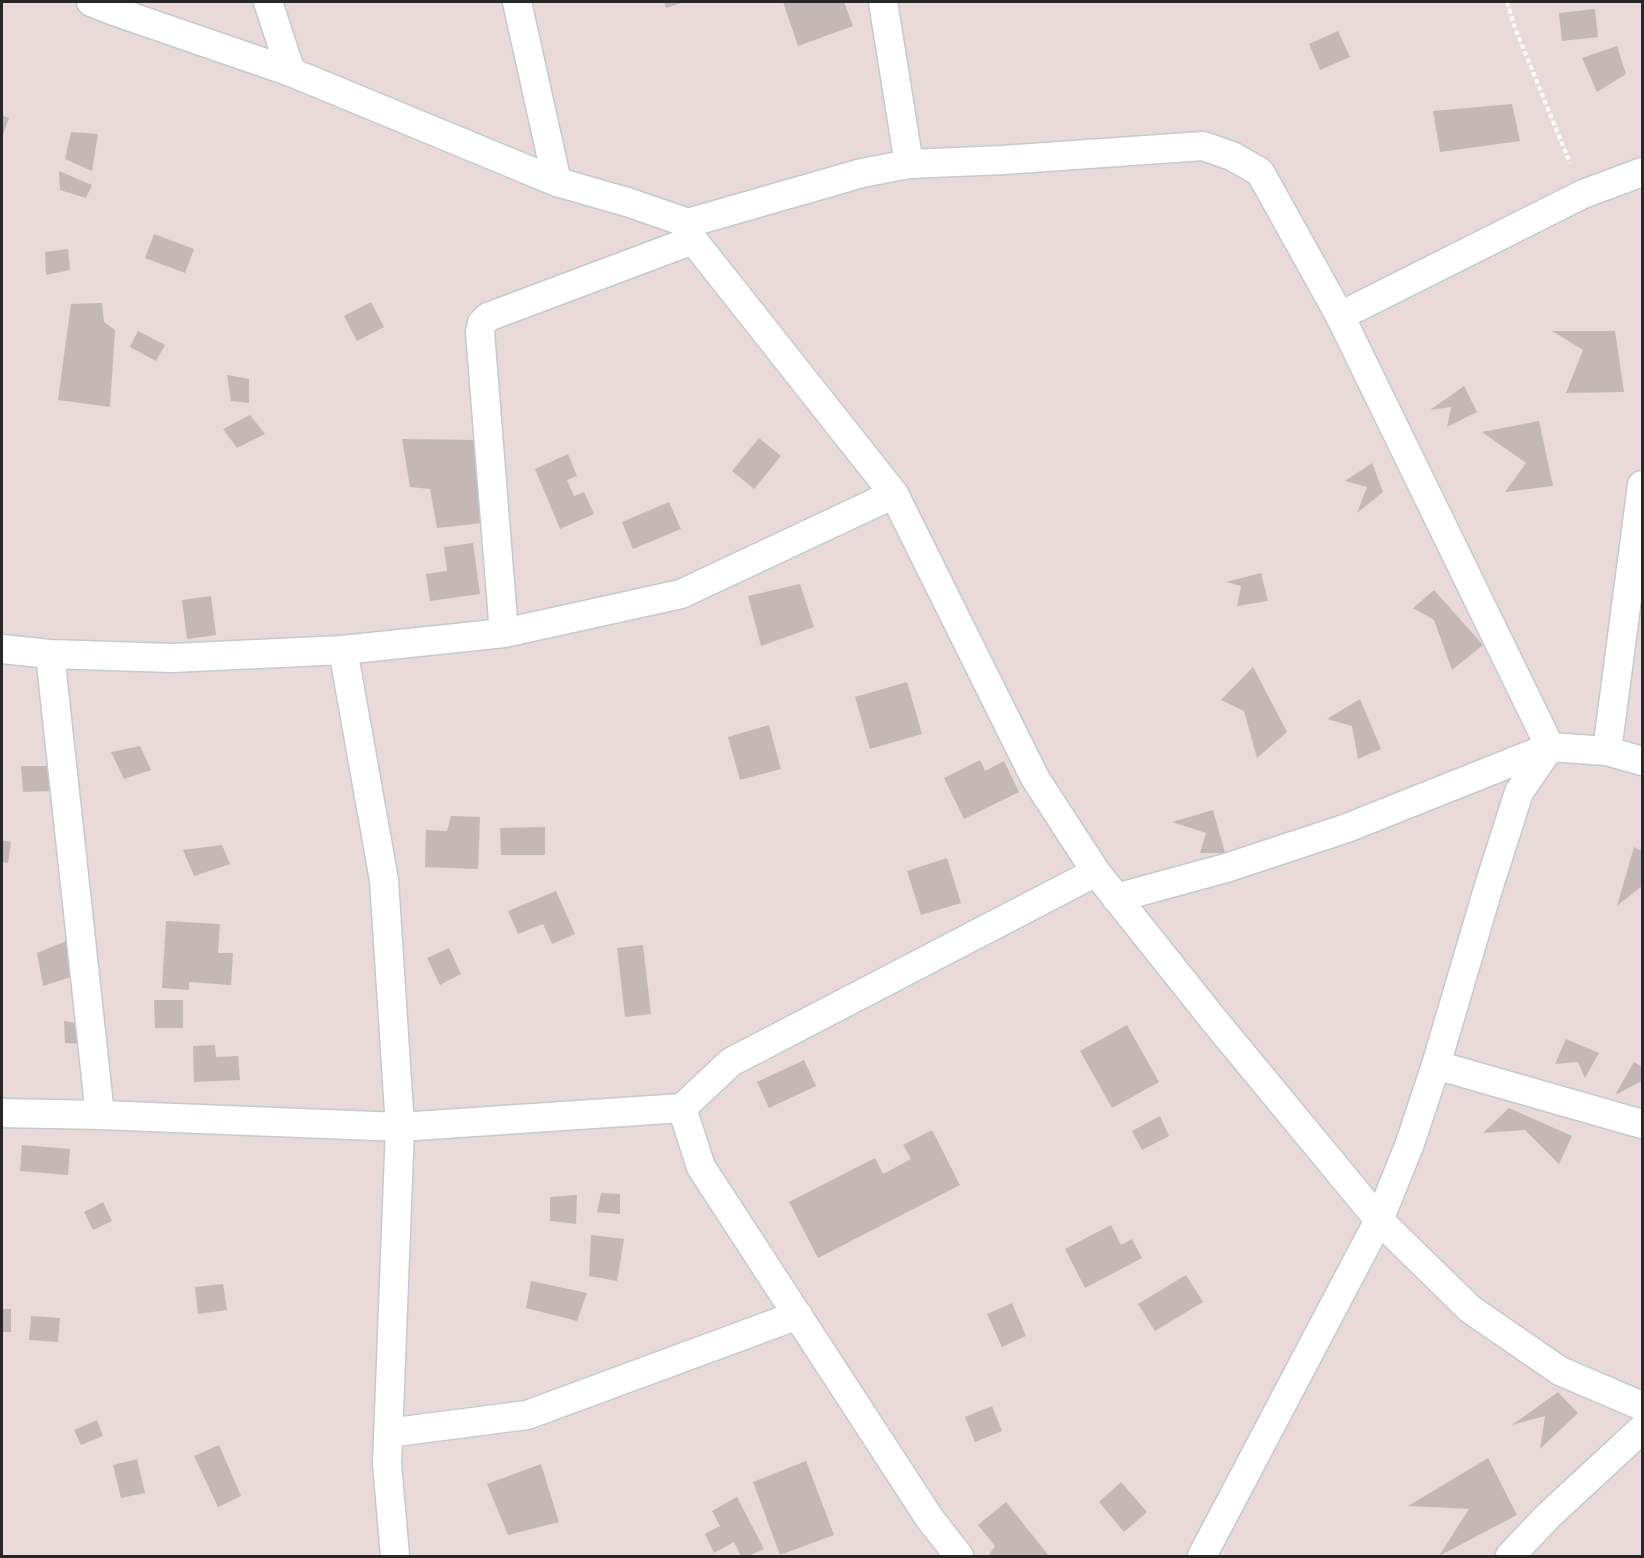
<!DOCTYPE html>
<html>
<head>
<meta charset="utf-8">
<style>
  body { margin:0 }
  #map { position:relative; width:1644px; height:1558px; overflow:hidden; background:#e9d9d8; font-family:Helvetica,sans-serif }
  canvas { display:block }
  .frame { position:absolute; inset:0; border:3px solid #272727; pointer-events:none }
</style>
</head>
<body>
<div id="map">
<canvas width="1644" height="1558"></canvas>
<div class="frame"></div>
</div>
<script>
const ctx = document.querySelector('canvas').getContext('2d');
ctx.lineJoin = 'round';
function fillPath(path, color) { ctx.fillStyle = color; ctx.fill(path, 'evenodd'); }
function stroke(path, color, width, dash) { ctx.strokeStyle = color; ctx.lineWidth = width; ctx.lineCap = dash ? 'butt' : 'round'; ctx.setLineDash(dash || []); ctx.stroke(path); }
fillPath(new Path2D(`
  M 664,2 L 684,2 L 666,8 Z
  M 783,2 L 844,2 L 853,26 L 798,46 Z
  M 1595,9 L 1598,37 L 1562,41 L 1559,13 Z
  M 1338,31 L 1350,57 L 1320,70 L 1309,44 Z
  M 1617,46 L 1626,74 L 1597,92 L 1582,58 Z
  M 1512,104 L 1520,141 L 1440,152 L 1433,111 Z
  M 2,115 L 9,118 L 2,137 Z
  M 71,132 L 98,134 L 92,171 L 65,159 Z
  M 59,171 L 92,185 L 86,198 L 60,190 Z
  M 154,234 L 194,249 L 185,273 L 145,258 Z
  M 68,249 L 70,270 L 46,275 L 45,252 Z
  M 371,302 L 384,327 L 357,341 L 344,316 Z
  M 102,303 L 104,322 L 115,330 L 110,407 L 58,400 L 71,304 Z
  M 138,331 L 165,345 L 156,361 L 130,347 Z
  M 1552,331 L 1615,331 L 1624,392 L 1566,393 L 1583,350 Z
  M 227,375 L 249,379 L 249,403 L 231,401 Z
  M 1464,386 L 1477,412 L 1447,427 L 1451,407 L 1430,410 Z
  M 250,415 L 265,434 L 237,448 L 223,429 Z
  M 1539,421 L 1553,486 L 1505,492 L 1526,463 L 1482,432 Z
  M 759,438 L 781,456 L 754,489 L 732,471 Z
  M 402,439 L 475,440 L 483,523 L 437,528 L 430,489 L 410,487 Z
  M 568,454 L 577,476 L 567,480 L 574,496 L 584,492 L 594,514 L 560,529 L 535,469 Z
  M 1372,463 L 1383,492 L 1357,513 L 1367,487 L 1345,481 Z
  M 669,502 L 681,529 L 633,549 L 622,522 Z
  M 473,543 L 480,594 L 430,601 L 426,574 L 447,571 L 444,547 Z
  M 1261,573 L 1268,601 L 1237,606 L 1241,586 L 1226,582 Z
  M 800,584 L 814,627 L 761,646 L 748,596 Z
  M 1434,590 L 1483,645 L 1452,670 L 1434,620 L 1413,608 Z
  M 211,596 L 216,635 L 187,639 L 182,600 Z
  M 1253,667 L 1287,732 L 1257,758 L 1244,711 L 1221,700 Z
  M 907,682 L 922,734 L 870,749 L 855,697 Z
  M 1360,699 L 1381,749 L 1358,759 L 1352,726 L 1327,719 Z
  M 769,725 L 781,769 L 740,780 L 728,737 Z
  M 140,746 L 151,770 L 124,779 L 111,752 Z
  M 980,760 L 985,771 L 1004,761 L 1019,792 L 964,819 L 944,778 Z
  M 21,766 L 52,766 L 53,791 L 23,792 Z
  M 1213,810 L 1225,853 L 1200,853 L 1206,833 L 1172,822 Z
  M 451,816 L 480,817 L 478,869 L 425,867 L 426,830 L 447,831 Z
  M 545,827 L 545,855 L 501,855 L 500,828 Z
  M 2,840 L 11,842 L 8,863 L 2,862 Z
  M 222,845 L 230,864 L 194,876 L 183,850 Z
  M 1634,847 L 1642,851 L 1642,886 L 1617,906 Z
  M 947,858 L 961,903 L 921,915 L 907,871 Z
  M 556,891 L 575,934 L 552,944 L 543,924 L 518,934 L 508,911 Z
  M 166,921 L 220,924 L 218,953 L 233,953 L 231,985 L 189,982 L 189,990 L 162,988 Z
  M 71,939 L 77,975 L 43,986 L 37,953 Z
  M 643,945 L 651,1014 L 625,1017 L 617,948 Z
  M 449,948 L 461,974 L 440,985 L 427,958 Z
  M 154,1000 L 183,1000 L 183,1028 L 155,1028 Z
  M 64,1021 L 92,1026 L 86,1044 L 65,1043 Z
  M 1127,1025 L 1159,1082 L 1112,1108 L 1080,1051 Z
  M 1566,1039 L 1599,1053 L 1585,1078 L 1578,1062 L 1555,1064 Z
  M 215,1045 L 216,1057 L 238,1056 L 240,1080 L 194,1082 L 193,1046 Z
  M 804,1060 L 816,1086 L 769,1108 L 757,1082 Z
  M 1634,1062 L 1642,1067 L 1642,1081 L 1615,1095 Z
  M 1509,1108 L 1572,1136 L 1559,1164 L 1525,1130 L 1483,1133 Z
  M 1160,1116 L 1169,1136 L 1142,1150 L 1132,1131 Z
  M 932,1130 L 960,1185 L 818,1258 L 789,1202 L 875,1158 L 883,1174 L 911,1159 L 903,1145 Z
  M 22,1145 L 70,1149 L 68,1175 L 20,1171 Z
  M 601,1193 L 620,1194 L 620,1214 L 597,1212 Z
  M 577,1195 L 576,1224 L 550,1221 L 550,1197 Z
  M 103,1202 L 112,1221 L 93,1230 L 84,1212 Z
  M 1111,1225 L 1121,1245 L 1132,1239 L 1142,1258 L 1085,1288 L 1065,1249 Z
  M 591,1235 L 624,1239 L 617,1281 L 589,1276 Z
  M 1186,1275 L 1203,1302 L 1155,1331 L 1138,1304 Z
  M 531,1281 L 587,1293 L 577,1321 L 526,1308 Z
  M 223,1284 L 227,1310 L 198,1314 L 195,1287 Z
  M 1012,1303 L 1026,1336 L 1002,1347 L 987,1314 Z
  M 2,1309 L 11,1309 L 11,1332 L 2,1332 Z
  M 31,1316 L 60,1318 L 58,1342 L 29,1340 Z
  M 1558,1392 L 1578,1413 L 1540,1449 L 1545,1416 L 1512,1425 Z
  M 992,1406 L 1002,1431 L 975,1442 L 965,1417 Z
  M 97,1420 L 103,1436 L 81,1445 L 74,1430 Z
  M 219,1445 L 241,1496 L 218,1507 L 194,1456 Z
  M 1488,1458 L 1517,1515 L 1439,1556 L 1469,1509 L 1408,1506 Z
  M 137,1459 L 145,1493 L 121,1498 L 113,1465 Z
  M 806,1461 L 834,1535 L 780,1555 L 753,1482 Z
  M 541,1464 L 559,1522 L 508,1535 L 487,1484 Z
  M 1121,1482 L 1147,1512 L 1124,1532 L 1099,1502 Z
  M 737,1497 L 764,1549 L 749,1556 L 741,1556 L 734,1542 L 714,1553 L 705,1534 L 720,1526 L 712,1511 Z
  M 1006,1502 L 1049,1556 L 988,1556 L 995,1546 L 978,1525 Z`), '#c4b8b7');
const minor = new Path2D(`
  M 91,2 L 114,11 L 291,72 L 557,182 L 627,202 L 688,223 L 862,173 L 909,164 L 1003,160 L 1203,146 L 1232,156 L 1260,172 L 1340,316 L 1550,747
  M 268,2 L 291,72
  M 517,2 L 557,182
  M 883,2 L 909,164
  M 688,223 L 693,240 L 894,494 L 1035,778 L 1096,872 L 1213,1019 L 1379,1220 L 1470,1309 L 1560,1371 L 1642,1406
  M 1340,316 L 1583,194 L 1642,172
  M 504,633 L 480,332 L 482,323 L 488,317 L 693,240
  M 2,649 L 50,654 L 172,658 L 343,650 L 504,633 L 681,594 L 894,494
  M 343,650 L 384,880 L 400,1127 L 387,1464 L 395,1556
  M 50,654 L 100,1115
  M 1607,751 L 1642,485
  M 1116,898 L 1226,868 L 1347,828 L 1550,747 L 1607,751 L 1642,761
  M 1436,1065 L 1642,1124
  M 682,1108 L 731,1062 L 1096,872
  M 2,1113 L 100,1115 L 400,1127 L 682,1108 L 701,1167 L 930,1519 L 959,1556
  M 388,1433 L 527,1415 L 798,1315
  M 1202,1556 L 1379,1220 L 1409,1146 L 1436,1065 L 1488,889 L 1519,792 L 1550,747
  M 1510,1556 L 1548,1516 L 1642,1429`);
stroke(minor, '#c1ccd0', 31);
stroke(new Path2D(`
  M 1507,2 L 1515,28 L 1570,163`), '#fff', 4, [4.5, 3]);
stroke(minor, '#fff', 28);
</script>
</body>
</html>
